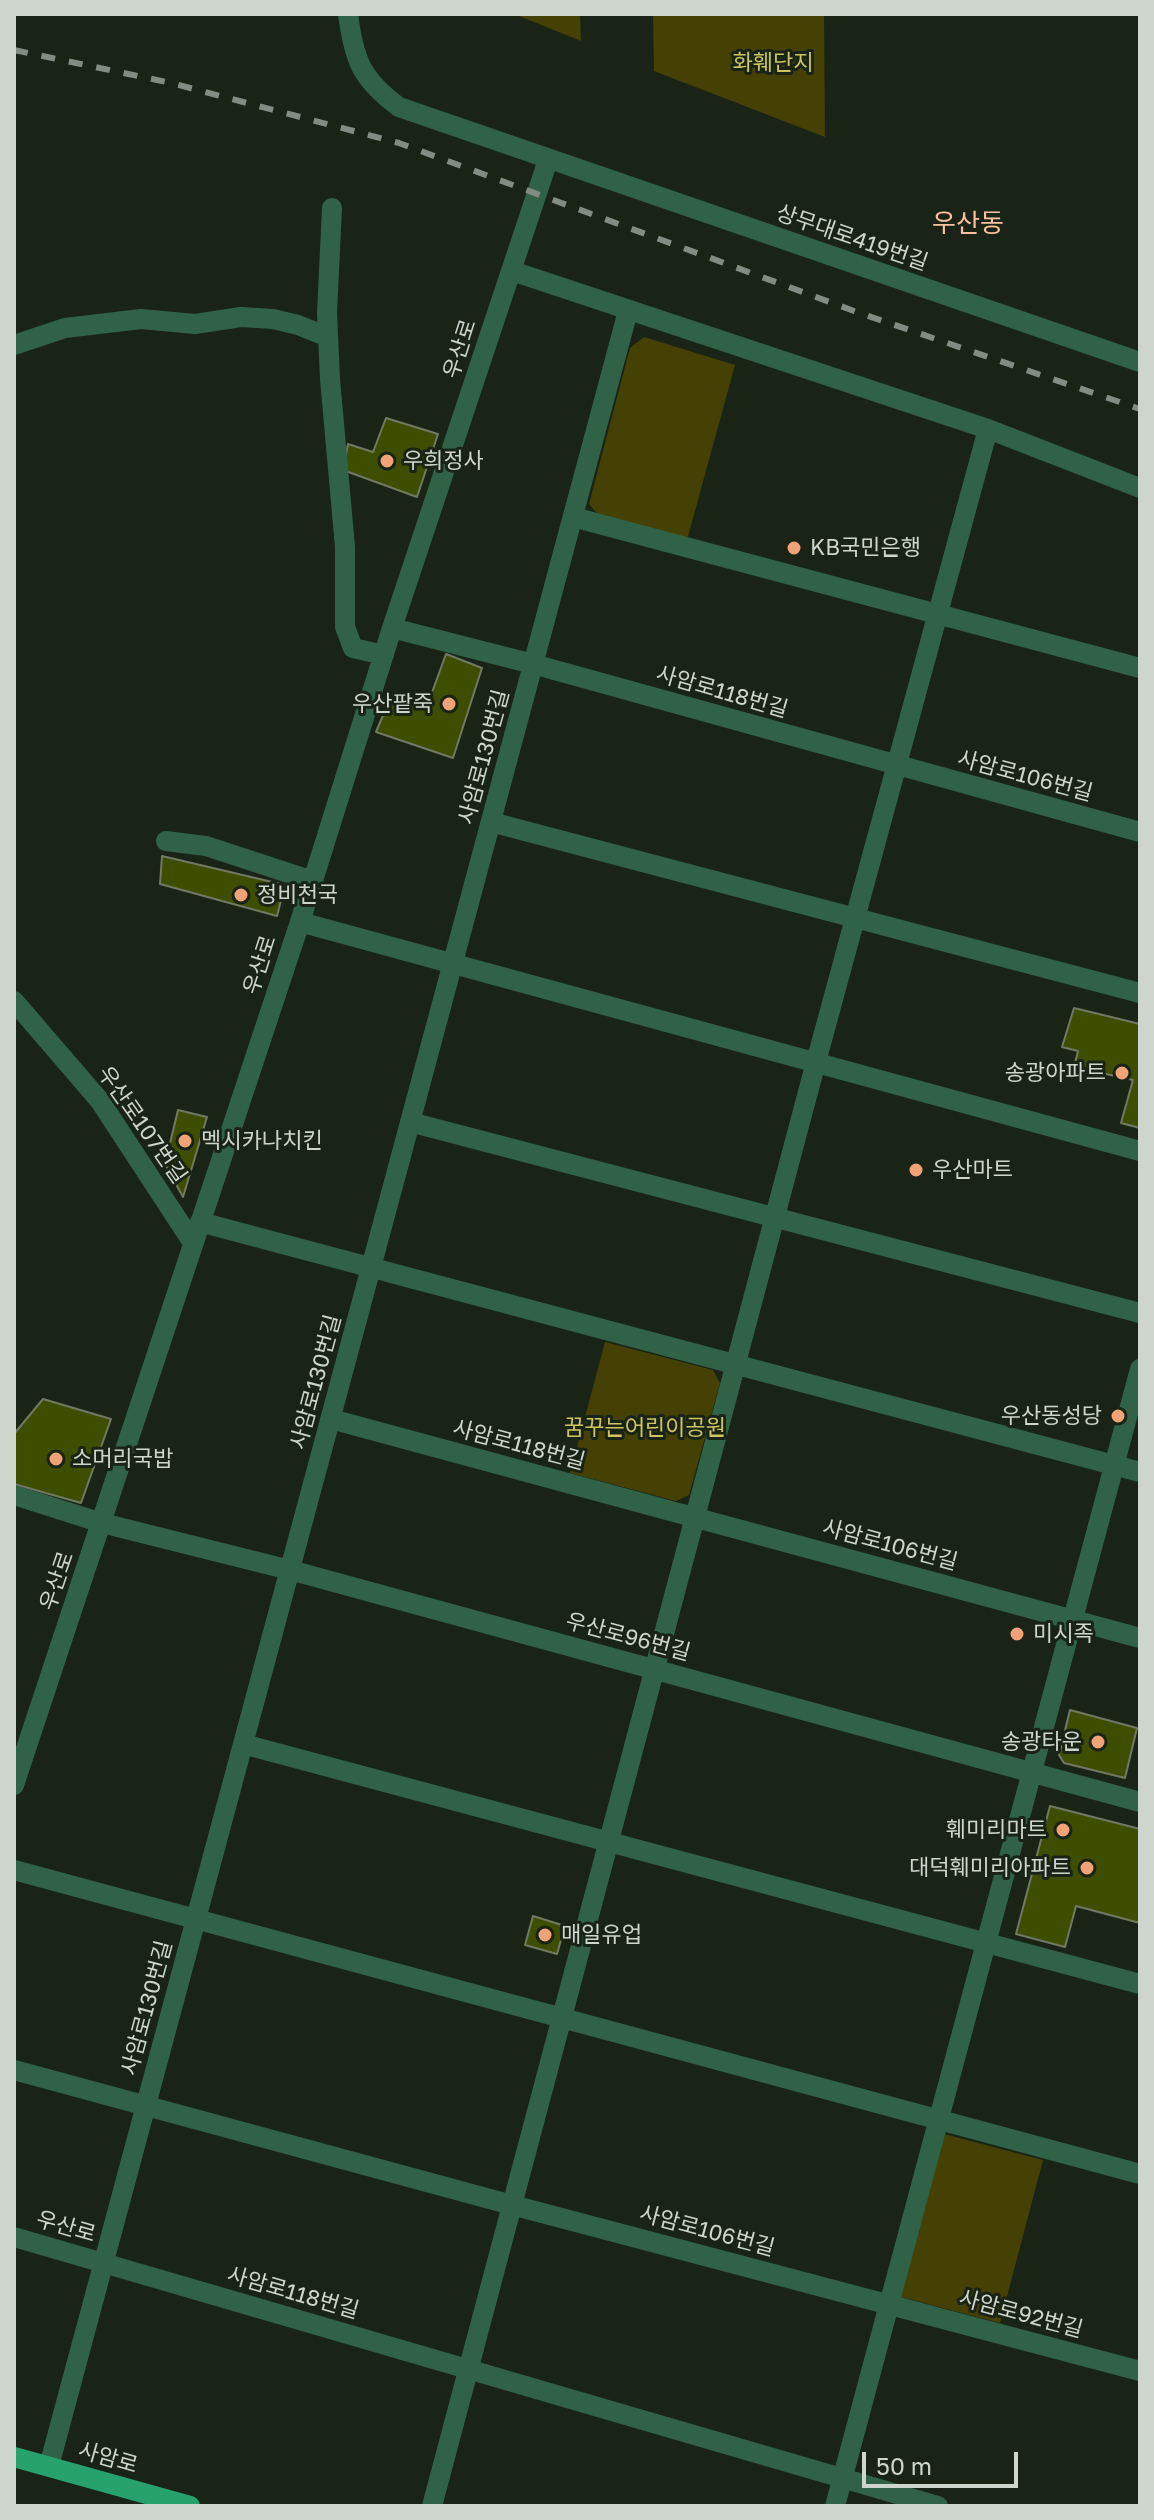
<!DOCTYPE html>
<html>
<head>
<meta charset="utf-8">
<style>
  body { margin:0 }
  #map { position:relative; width:1154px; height:2520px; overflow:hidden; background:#192417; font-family:"Golos Text",sans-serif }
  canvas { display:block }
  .frame { position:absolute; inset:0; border:16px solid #cdd5cc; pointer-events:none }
  .scale { position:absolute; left:862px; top:2452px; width:156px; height:36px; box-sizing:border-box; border:4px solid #cdd5cc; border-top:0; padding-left:10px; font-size:24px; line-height:28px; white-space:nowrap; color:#cdd5cc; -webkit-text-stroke:6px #192417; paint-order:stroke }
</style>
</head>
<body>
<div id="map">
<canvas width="1154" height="2520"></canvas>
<div class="frame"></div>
<div class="scale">50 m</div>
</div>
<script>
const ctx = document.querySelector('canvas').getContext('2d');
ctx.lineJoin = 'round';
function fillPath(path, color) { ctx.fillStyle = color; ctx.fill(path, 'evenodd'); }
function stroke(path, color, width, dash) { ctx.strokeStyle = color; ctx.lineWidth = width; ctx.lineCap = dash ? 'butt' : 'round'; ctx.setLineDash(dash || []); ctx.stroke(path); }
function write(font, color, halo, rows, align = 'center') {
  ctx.font = font + ' "Golos Text","Noto Sans KR",sans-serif'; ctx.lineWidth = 6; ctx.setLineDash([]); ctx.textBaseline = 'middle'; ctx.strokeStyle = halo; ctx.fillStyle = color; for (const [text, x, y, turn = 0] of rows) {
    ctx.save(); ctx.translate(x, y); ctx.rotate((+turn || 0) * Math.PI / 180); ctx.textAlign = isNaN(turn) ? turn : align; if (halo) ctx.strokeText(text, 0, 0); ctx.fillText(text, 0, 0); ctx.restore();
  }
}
fillPath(new Path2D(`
  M 514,14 L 580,14 L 581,41 Z
  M 653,14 L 824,14 L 825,137 L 654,71 Z
  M 644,337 L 735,365 L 687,540 L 599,516 L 589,504 L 630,348 Z
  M 605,1342 L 713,1370 L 720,1383 L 689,1495 L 676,1501 L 570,1473 Z
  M 944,2134 L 1043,2160 L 1000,2323 L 901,2297 Z`), '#454104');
const building = new Path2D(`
  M 386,418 L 438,434 L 417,497 L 343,470 L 348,444 L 373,452 Z
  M 446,654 L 482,668 L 453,758 L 376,732 L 390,699 L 426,709 Z
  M 162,856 L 285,885 L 277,916 L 160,884 Z
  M 1074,1008 L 1140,1024 L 1140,1128 L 1121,1123 L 1133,1080 L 1074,1067 L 1078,1051 L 1062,1047 Z
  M 178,1110 L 207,1117 L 183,1197 L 165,1164 Z
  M 43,1399 L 111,1419 L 81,1503 L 14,1484 L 14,1434 Z
  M 1070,1710 L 1137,1728 L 1125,1778 L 1064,1763 L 1059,1755 Z
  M 1050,1806 L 1140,1829 L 1140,1923 L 1076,1906 L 1065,1947 L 1016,1934 Z
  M 533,1916 L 565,1926 L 557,1954 L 525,1945 Z`);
fillPath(building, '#3d4e00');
stroke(building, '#717864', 2);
stroke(new Path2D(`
  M 348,14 C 354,60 361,79 399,107 L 1140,362
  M 332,208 L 327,313 L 330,379 L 345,547 L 345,627 L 353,648 L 384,655
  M 512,271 L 988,429 L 1140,488
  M 14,345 L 65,328 L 141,319 L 195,324 L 241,317 L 273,319 L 298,325 L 328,337
  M 573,517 L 1140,668
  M 392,628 L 533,664 L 1140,832
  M 491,822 L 1140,993
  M 166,841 L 206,846 L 313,881
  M 300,922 L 1140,1151
  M 14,1001 L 100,1101 L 193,1243
  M 410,1122 L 1140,1313
  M 200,1222 L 1140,1472
  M 331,1419 L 1140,1638
  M 14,1495 L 102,1523 L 290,1570 L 1140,1802
  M 243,1744 L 1140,1984
  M 14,1785 L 300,922 L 392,628 L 548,160
  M 14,1870 L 1140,2174
  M 14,2070 L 512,2205 L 1140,2371
  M 14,2237 L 938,2506
  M 49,2466 L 628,311
  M 432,2506 L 816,1062 L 988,429
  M 835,2506 L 1140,1369`), '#2f6247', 20);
stroke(new Path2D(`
  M 14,2457 L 190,2506`), '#28a26c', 20);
stroke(new Path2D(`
  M 14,50 L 171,83 L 399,143 L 854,311 L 1140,409`), '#838c82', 6, [14, 14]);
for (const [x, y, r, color] of [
  [387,461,8,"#efa377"],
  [794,548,8,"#efa377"],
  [449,704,8,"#efa377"],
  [241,895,8,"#efa377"],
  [1122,1073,8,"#efa377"],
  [185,1141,8,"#efa377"],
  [916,1170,8,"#efa377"],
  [1118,1416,8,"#efa377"],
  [56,1459,8,"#efa377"],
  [1017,1634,8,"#efa377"],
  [1098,1742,8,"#efa377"],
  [1063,1830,8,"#efa377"],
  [1087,1868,8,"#efa377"],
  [545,1935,8,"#efa377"]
]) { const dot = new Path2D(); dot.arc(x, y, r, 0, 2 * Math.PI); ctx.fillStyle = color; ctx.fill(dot); stroke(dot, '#192417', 3); }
write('22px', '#cdc55c', '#192417', [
  ["화훼단지",773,63],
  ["꿈꾸는어린이공원",645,1428]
]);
write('22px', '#cdd5cc', '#192417', [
  ["상무대로419번길",852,238,19],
  ["우산로",460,349,-72],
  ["사암로118번길",722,692,16],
  ["사암로130번길",484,757,-75],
  ["사암로106번길",1025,776,15],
  ["우산로",260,965,-72],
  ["우산로107번길",142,1125,55],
  ["사암로130번길",316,1382,-75],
  ["사암로118번길",519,1445,15],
  ["사암로106번길",890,1545,15],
  ["우산로",57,1581,-71],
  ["우산로96번길",628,1637,15],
  ["사암로130번길",147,2008,-75],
  ["우산로",66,2227,16],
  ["사암로106번길",707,2231,15],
  ["사암로118번길",293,2293,16],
  ["사암로92번길",1021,2314,15],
  ["사암로",108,2458,16]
]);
write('22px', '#cdd5cc', '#192417', [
  ["우희정사",403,461],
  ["KB국민은행",810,548],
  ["우산팥죽",433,704,"right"],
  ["정비천국",257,895],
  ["송광아파트",1106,1073,"right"],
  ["멕시카나치킨",201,1141],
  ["우산마트",932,1170],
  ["우산동성당",1102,1416,"right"],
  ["소머리국밥",72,1459],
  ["미시족",1033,1634],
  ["송광타운",1082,1742,"right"],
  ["훼미리마트",1047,1830,"right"],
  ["대덕훼미리아파트",1071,1868,"right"],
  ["매일유업",561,1935]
], 'left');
write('26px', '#fac0a0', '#192417', [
  ["우산동",968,224]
]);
</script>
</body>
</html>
